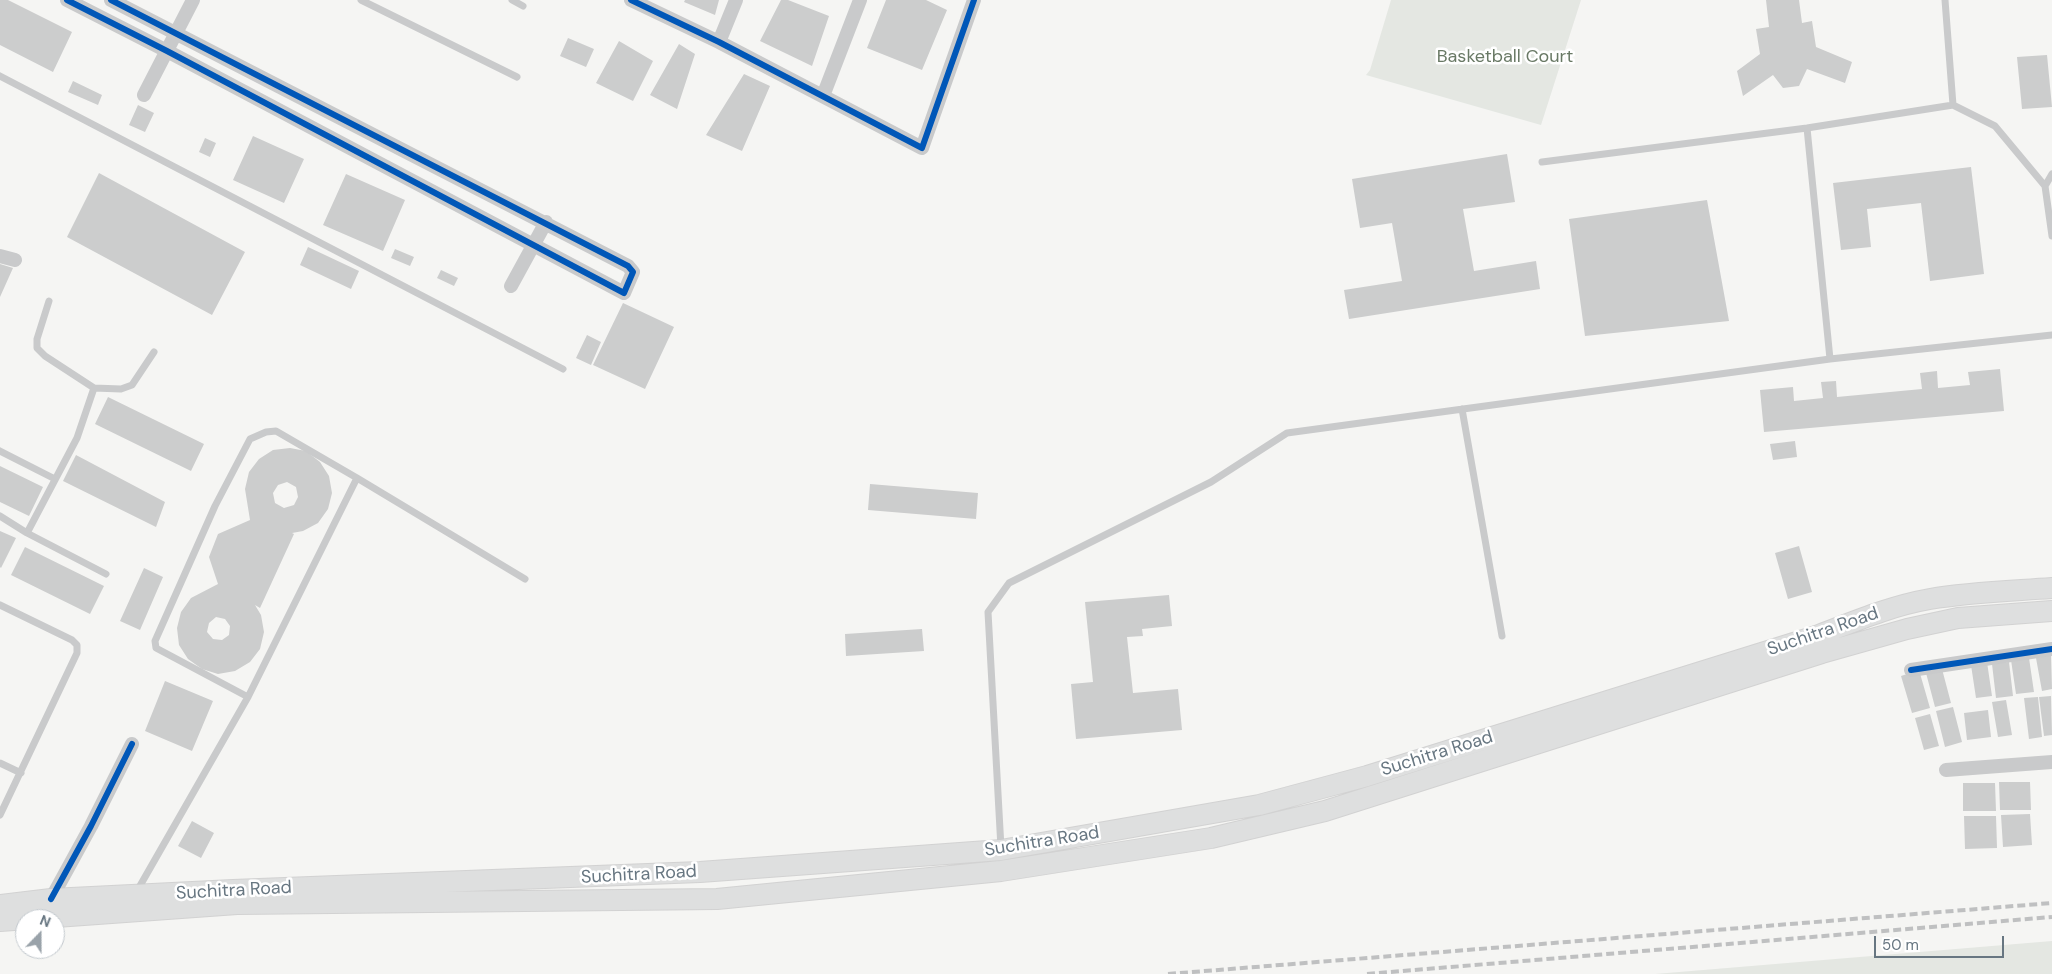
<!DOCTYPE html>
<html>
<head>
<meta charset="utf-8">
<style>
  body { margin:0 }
  #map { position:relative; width:2052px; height:974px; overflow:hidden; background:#f5f5f3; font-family:"DM Sans",sans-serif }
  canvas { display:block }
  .north { position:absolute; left:15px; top:909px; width:50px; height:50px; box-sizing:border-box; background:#fff; border:1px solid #c2c8cd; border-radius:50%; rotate:22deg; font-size:14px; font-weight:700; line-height:20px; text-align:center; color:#677681 }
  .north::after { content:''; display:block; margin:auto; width:18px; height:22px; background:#99a2a9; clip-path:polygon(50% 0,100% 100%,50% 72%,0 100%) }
  .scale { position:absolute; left:1874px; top:936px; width:130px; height:22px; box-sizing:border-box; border:2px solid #677681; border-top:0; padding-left:6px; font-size:15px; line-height:18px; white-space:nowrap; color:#677681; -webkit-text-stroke:4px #fff; paint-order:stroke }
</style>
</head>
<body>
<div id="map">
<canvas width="2052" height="974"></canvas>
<div class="north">N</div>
<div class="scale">50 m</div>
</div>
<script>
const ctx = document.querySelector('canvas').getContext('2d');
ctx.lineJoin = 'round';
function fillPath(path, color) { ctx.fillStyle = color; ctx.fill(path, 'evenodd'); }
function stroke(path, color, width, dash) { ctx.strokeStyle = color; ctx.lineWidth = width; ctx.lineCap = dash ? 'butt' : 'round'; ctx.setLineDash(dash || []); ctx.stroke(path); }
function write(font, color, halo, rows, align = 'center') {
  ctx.font = font + ' "DM Sans",sans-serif'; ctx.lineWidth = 5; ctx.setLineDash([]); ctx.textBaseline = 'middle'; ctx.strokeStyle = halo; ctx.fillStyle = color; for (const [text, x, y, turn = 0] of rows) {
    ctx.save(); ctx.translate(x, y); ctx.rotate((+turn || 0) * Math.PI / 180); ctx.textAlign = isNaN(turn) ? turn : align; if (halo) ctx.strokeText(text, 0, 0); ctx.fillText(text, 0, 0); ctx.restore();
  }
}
fillPath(new Path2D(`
  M 1391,0 L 1581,0 L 1541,125 L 1366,75 L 1370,70 Z
  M 2052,941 L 2052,974 L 1655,974 Z`), '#e4e7e2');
fillPath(new Path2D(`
  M 0,0 L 8,0 L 72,32 L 53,72 L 0,45 Z
  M 685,0 L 719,0 L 715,15 L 684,2 Z
  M 781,0 L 788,0 L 829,16 L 812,66 L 760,41 Z
  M 886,0 L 926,0 L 947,10 L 922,70 L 867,48 Z
  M 1766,0 L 1799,0 L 1802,23 L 1812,21 L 1816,47 L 1852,62 L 1845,83 L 1807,69 L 1799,86 L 1783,88 L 1773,75 L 1743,96 L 1737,71 L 1760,54 L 1756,29 L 1769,27 Z
  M 568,38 L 594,49 L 586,67 L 560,56 Z
  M 619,41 L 653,61 L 633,101 L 596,83 Z
  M 679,44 L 695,54 L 677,109 L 650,95 Z
  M 2047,55 L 2052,107 L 2022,109 L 2017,57 Z
  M 744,74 L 770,86 L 742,151 L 706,135 Z
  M 73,81 L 102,95 L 98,105 L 68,92 Z
  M 138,105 L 154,113 L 145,132 L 129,125 Z
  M 253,136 L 304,159 L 284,203 L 233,180 Z
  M 205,138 L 216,143 L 210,157 L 199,152 Z
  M 1507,154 L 1515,202 L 1463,209 L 1474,271 L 1536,261 L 1540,289 L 1349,319 L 1344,290 L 1402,281 L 1392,223 L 1360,228 L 1352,179 Z
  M 1971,167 L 1984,274 L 1930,281 L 1921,203 L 1867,209 L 1871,247 L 1841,250 L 1833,183 Z
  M 99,173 L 245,252 L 212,315 L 67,237 Z
  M 346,174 L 405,200 L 383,251 L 323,225 Z
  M 1707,200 L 1729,321 L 1585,336 L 1569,219 Z
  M 308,247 L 359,271 L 351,289 L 300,265 Z
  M 395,249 L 414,257 L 410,266 L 391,258 Z
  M 0,264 L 13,268 L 0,297 Z
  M 441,270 L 458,278 L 454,286 L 437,278 Z
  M 623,303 L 674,327 L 645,389 L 593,365 Z
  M 587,335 L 601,342 L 591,365 L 576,358 Z
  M 2000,369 L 2004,411 L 1764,432 L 1760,390 L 1793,387 L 1794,401 L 1823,398 L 1821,382 L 1836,381 L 1837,397 L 1922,389 L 1920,373 L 1937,371 L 1938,388 L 1970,385 L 1968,372 Z
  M 108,397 L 204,444 L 191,471 L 95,424 Z
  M 1795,441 L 1797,457 L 1773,460 L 1770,444 Z
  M 290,448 L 306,451 L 320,462 L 329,476 L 332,493 L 328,509 L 318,523 L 303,531 L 292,533 L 294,534 L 260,608 L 255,605 L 261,615 L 264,632 L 260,649 L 250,662 L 235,671 L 218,674 L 202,669 L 188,659 L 179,645 L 177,628 L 181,612 L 191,598 L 218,584 L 209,557 L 218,534 L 250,520 L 245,489 L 249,472 L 259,459 L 273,450 ZM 287,482 L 296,487 L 298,497 L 294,505 L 284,508 L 275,503 L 273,493 L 278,485 ZM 216,617 L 225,619 L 230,626 L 229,635 L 222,640 L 213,639 L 207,632 L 209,623 Z
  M 76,455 L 165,502 L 156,527 L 63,481 Z
  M 0,466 L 43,487 L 29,516 L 0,502 Z
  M 870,484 L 978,493 L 976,519 L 868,510 Z
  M 0,531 L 16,538 L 1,568 L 0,567 Z
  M 1799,546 L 1812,592 L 1788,599 L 1775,553 Z
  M 25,547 L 104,586 L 90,614 L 11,575 Z
  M 144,568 L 163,577 L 140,630 L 120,621 Z
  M 1169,595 L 1172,626 L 1142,629 L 1143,636 L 1127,637 L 1133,693 L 1178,689 L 1182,730 L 1076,739 L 1071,684 L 1093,682 L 1085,602 Z
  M 922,629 L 924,651 L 846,656 L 845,634 Z
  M 2051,655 L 2052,689 L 2042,691 L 2036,658 Z
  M 2029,658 L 2034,692 L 2016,694 L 2011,660 Z
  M 1987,662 L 1992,696 L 1976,698 L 1971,665 Z
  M 2009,662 L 2013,696 L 1996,698 L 1992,664 Z
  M 1942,669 L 1951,703 L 1935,707 L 1926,673 Z
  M 1919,670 L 1930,708 L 1912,713 L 1901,676 Z
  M 165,681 L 213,701 L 192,751 L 145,731 Z
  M 2051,696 L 2052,735 L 2044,736 L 2039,697 Z
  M 2038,697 L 2042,737 L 2029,739 L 2024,698 Z
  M 2006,700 L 2012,735 L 1998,737 L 1992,702 Z
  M 1953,707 L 1962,742 L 1945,747 L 1936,711 Z
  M 1988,710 L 1991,737 L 1967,740 L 1964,713 Z
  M 1930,714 L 1939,746 L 1924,750 L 1915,718 Z
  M 1999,782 L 2030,782 L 2031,810 L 2000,810 Z
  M 1963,783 L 1995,783 L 1996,811 L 1963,811 Z
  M 2030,814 L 2032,845 L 2003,847 L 2001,815 Z
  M 1964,816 L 1996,816 L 1997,848 L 1965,849 Z
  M 192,821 L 214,833 L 201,858 L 178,846 Z`), '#cccdcd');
const secondary = new Path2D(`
  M 0,905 L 51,899 L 233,890 L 700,872 L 1001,850 L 1259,805 L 1367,776 L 1816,636 C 1853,622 1890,606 1930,599 C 1970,592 2011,591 2052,588
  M 0,921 L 237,904 L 717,899 L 1001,871 L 1211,838 L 1325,811 L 1822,653 L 1907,629 L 1958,618 L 2052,611`);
stroke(secondary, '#d2d2d2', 22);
stroke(new Path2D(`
  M 361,0 L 517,77
  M 512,0 L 523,6
  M 1945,0 L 1953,105
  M 0,76 L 563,369
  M 1807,128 L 1830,359
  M 1542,162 L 1807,128 L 1953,105 L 1995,126 L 2045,186 L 2052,236
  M 2045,186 L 2052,174
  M 49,301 L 37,339 L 37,348 L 45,356 L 94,388 L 121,389 L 132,385 L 154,352
  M 1462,409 L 1502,636
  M 0,451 L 55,479
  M 0,516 L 27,533 L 106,574
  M 27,533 L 77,438 L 94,388
  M 0,605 L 72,640 L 77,645 L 77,653 L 0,815
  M 248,697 L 156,648 L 155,641 L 215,506 L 250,439 L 266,432 L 276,431 L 357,478
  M 0,763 L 21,773
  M 1001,848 L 988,612 L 1009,583 L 1211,482 L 1287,433 L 1830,359 L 2052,335
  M 137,891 L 248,697 L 357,478 L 525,579`), '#c9cacb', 7);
stroke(new Path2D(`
  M 67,0 L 167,51 L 624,293 L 633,272 L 628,266 L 111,0
  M 631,0 L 719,42 L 922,148 L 974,0
  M 719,42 L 736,0
  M 144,95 L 193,0
  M 823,96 L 860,0
  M 0,256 L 15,260
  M 511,286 L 546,222
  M 1911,670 L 2052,649
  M 1946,770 L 2052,762
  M 51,899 L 91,826 L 132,744`), '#c9cacb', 14);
stroke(secondary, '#dedfdf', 20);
stroke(new Path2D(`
  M 1168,974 L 2052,903
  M 1367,974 L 2052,917`), '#bfc0c1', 4, [8, 4]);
stroke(new Path2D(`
  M 67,0 L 167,51 L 624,293 L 633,272 L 628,266 L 111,0
  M 631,0 L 719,42 L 922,148 L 974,0
  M 1911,670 L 2052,649
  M 51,899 L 91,826 L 132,744`), '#0057b8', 6);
write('18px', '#697965', '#fff', [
  ["Basketball Court",1505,57]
]);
write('18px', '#677681', '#fff', [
  ["Suchitra Road",1823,632,-19],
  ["Suchitra Road",1437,754,-17],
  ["Suchitra Road",1042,842,-9],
  ["Suchitra Road",639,875,-3],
  ["Suchitra Road",234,891,-3]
]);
</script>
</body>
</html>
